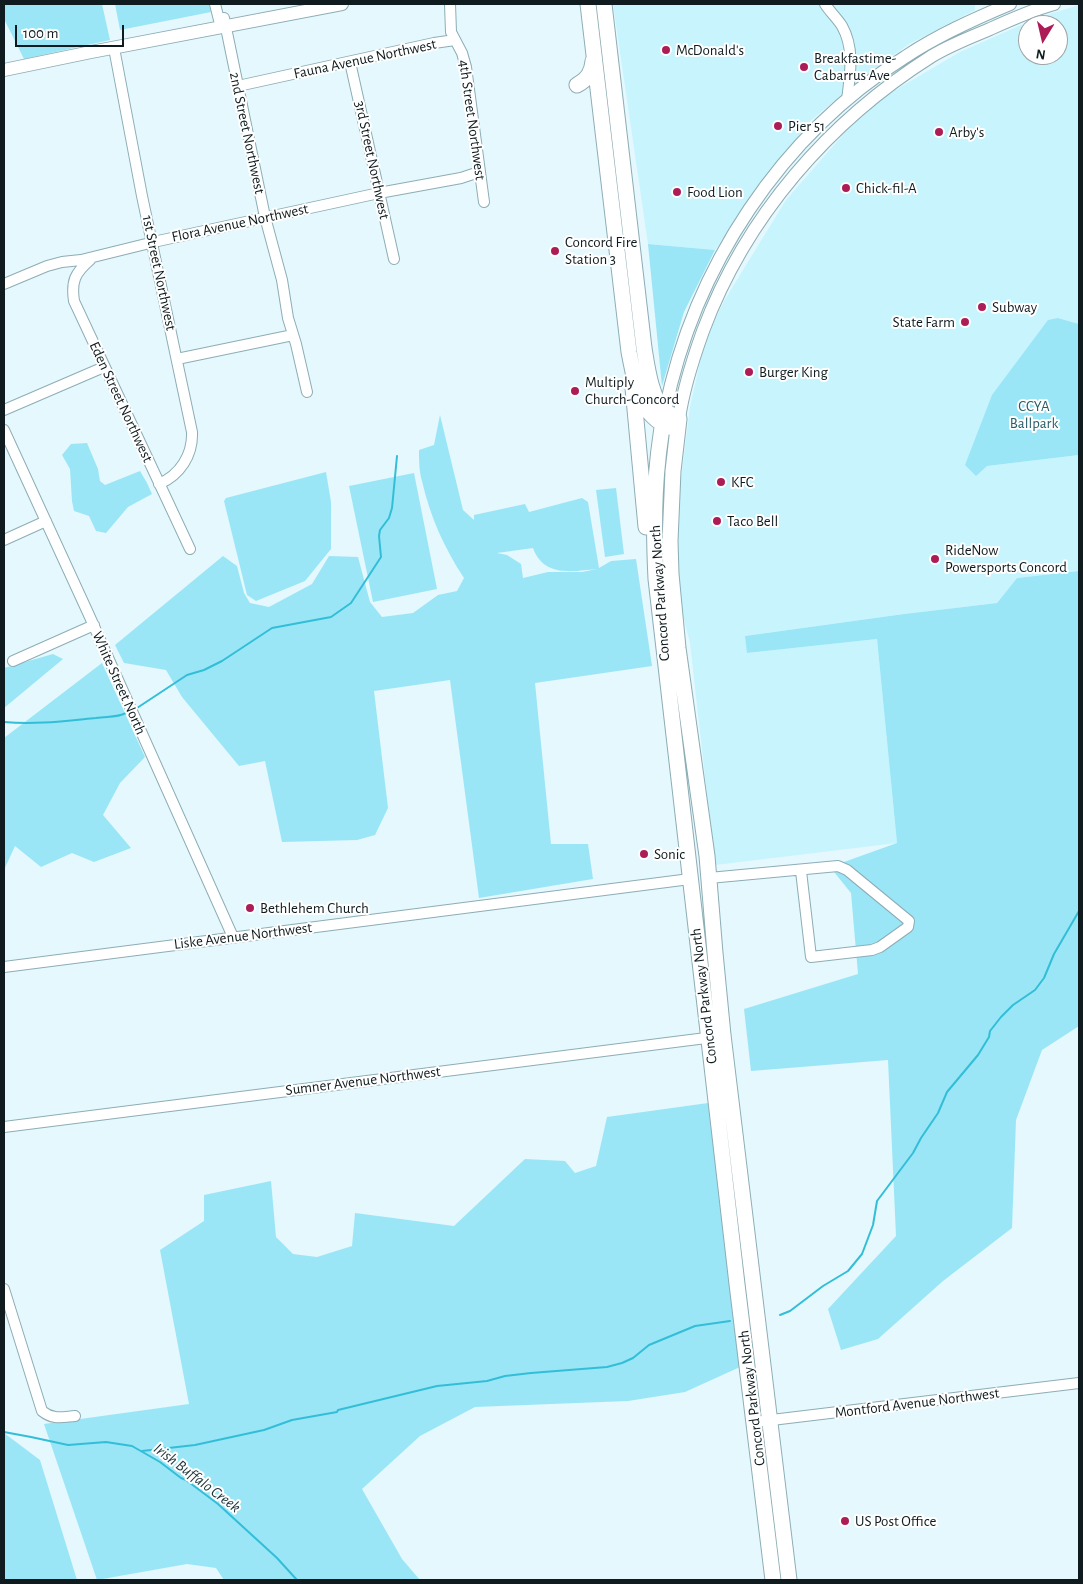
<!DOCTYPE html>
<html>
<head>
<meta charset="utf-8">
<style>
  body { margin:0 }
  #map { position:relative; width:1083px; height:1584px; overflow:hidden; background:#e4f8fd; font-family:"Alegreya Sans",sans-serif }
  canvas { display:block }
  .frame { position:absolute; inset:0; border:5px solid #0f1b1e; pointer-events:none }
  .north { position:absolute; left:1018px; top:15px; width:50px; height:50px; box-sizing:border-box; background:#fff; border:1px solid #9fa4a5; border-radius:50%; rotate:189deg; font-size:14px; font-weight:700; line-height:20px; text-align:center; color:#0f1b1e }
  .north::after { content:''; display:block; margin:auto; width:18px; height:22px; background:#ac1d57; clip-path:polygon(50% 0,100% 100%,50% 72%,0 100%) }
  .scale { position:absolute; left:15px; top:25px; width:109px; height:22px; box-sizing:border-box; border:2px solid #0f1b1e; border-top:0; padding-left:6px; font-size:15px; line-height:18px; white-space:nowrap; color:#0f1b1e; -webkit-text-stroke:4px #fff; paint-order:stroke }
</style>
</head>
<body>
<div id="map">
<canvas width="1083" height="1584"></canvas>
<div class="frame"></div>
<div class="north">N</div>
<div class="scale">100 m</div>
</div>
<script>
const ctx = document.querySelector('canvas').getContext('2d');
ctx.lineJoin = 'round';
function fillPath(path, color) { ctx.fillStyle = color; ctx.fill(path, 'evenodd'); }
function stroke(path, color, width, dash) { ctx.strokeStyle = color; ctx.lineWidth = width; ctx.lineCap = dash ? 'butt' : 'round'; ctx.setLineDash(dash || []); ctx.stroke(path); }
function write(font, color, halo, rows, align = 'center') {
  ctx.font = font + ' "Alegreya Sans",sans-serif'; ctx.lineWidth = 4; ctx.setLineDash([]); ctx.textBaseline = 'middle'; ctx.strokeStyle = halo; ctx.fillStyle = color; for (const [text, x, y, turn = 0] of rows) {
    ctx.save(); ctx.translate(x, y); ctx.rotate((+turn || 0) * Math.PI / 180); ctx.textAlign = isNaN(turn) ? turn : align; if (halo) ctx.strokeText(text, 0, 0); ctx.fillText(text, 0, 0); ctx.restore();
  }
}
fillPath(new Path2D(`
  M 613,4 L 975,4 L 975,10 L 909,44 L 862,78 L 809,122 L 715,250 L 648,244 Z
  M 1079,5 L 1079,324 L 1058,318 L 987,466 L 1079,455 L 1079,571 L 1017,578 L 997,603 L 904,614 L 745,636 L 748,653 L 877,639 L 897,843 L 715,865 L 690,643 L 679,600 L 677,555 L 680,487 L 690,407 L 705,340 L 724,301 L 786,200 L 847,130 L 887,95 L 960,52 L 1037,18 ZM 1028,25 L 1058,25 L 1058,55 L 1028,55 Z`), '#c8f4fe');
fillPath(new Path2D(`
  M 4,4 L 102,4 L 110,40 L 24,59 L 4,19 Z
  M 115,4 L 209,4 L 211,12 L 120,30 Z
  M 648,244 L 715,250 L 684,312 L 662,386 Z
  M 1058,318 L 1079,324 L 1079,455 L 987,466 L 976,476 L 965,465 L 992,395 L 1048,320 Z
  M 440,415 L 463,510 L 474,520 L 474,515 L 525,504 L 529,512 L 582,498 L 588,502 L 599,568 L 611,561 L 636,559 L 652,666 L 535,683 L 551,844 L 588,844 L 593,879 L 479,898 L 450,680 L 374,691 L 388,808 L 375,835 L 357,840 L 282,842 L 265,761 L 239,766 L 182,697 L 166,670 L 124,663 L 115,645 L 223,556 L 237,566 L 244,593 L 250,603 L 269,607 L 312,584 L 329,556 L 358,557 L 370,602 L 382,617 L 413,613 L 438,595 L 457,591 L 464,578 C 444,548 430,516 422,481 C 419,471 419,460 419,450 L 434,445 ZM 533,548 C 544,578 573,571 597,569 L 582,572 L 548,572 L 523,578 L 521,564 L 507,555 L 497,553 Z
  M 87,443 L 98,469 L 100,481 L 105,485 L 140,471 L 147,483 L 152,494 L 128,507 L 106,533 L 96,531 L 89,516 L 74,511 L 72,501 L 70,469 L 62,455 L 71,444 Z
  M 326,472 L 331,502 L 331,549 L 305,581 L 256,601 L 247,595 L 224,501 L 226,498 Z
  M 414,473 L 437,589 L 373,602 L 349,486 Z
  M 616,488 L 624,554 L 605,557 L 596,490 Z
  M 1079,571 L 1079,1026 L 1042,1050 L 1016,1120 L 1012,1228 L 943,1281 L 878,1339 L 841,1350 L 828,1309 L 896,1236 L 888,1060 L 751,1071 L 744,1009 L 858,974 L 851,893 L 830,867 L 897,843 L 877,639 L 747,653 L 745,636 L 904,614 L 997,603 L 1017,578 Z
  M 53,654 L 63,659 L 4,708 L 4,668 Z
  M 102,663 L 145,757 L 120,783 L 103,815 L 131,848 L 94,862 L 72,853 L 41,867 L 15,846 L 4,870 L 4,738 Z
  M 708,1103 L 740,1367 L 685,1392 L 628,1401 L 475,1407 L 420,1436 L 362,1489 L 402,1559 L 420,1580 L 224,1580 L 216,1568 L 187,1564 L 97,1580 L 44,1424 L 189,1404 L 160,1250 L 204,1221 L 204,1195 L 271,1181 L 276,1237 L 293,1254 L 317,1257 L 352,1246 L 355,1213 L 454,1226 L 525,1159 L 565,1161 L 575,1173 L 596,1166 L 607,1117 Z
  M 4,1433 L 40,1460 L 77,1580 L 4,1580 Z`), '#9ae6f7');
stroke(new Path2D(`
  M 137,708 L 187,675 L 204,670 L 222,661 L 272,628 L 331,617 L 351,603 L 381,557 L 379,536 L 380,530 L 389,518 L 392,508 L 397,456
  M 4,722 C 35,725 65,721 96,718 C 107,716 116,718 126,713
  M 1079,737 L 1079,738
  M 780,1315 L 790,1311 L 823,1286 L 848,1271 L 862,1254 L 873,1225 L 877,1201 L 913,1153 L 921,1138 L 938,1113 L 947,1092 L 978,1055 L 989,1037 L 990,1031 L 1001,1017 L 1013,1005 L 1035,990 L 1044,978 L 1054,954 L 1079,911
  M 4,1432 L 31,1437 L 68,1445 L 106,1442 L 132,1446 L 160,1462 L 181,1478 L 186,1480 L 218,1504 L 277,1558 L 297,1580
  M 142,1451 L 195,1445 L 264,1430 L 292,1420 L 337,1412 L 338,1410 L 437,1386 L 487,1381 L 505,1376 L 531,1373 L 607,1367 L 622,1363 L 633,1358 L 649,1345 L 695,1326 L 730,1321`), '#33bed7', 2);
const minor = new Path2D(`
  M 215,4 L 219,20
  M 450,4 L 451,32 L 462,53 L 466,67 L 484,202
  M 825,4 C 830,12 837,18 842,26 C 855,49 850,75 847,100
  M 224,18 L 265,217 L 282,280 L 288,318 L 296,344 L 307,392
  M 114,48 L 142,196 L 192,432 C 193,455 180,475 159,484
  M 350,62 L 394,259
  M 238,86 L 434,43 L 455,40
  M 90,260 C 75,273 71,281 74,301 L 190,549
  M 4,284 L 47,266 L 62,262 L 81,260 L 158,241 L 379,193 L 461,178 L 479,172
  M 177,359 L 293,335
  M 4,410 L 104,367
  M 4,430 L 89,615 L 233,937
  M 4,540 L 46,521
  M 13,661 L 94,625
  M 709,878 L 838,866 L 847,870 L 909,921 L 908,927 L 880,947 L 872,950 L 811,957 L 801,871
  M 4,967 L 690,879
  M 4,1127 L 714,1037
  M 4,1289 L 42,1411 C 53,1420 62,1417 75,1416
  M 755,1422 L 1079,1383`);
const major = new Path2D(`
  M 4,70 L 91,52 L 342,4
  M 665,411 C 694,267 781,135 905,57 C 938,35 974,19 1010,4
  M 679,419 C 683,389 693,359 703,331 C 746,216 829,121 932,56 C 950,45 971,37 990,29 C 1012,19 1032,10 1054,4`);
const highway = new Path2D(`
  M 588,4 L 629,352 C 635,381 638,414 669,427
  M 604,4 L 644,348 C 647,366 651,399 665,411 C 669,414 675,416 679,419 L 673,471 L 670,541 L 671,574 L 678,648 L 707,856 L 715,953 L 723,1035 L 789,1580
  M 577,85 C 588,79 592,72 593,61
  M 633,388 L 646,527
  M 665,411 C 654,468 653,520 656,579 L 737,1284 L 773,1580`);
stroke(minor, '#8dadb5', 12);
stroke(major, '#8dadb5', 14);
stroke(highway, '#8dadb5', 17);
stroke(minor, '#fff', 10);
stroke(major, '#fff', 12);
stroke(highway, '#fff', 15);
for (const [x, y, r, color] of [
  [666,50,5,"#ac1d57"],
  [804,67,5,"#ac1d57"],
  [778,126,5,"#ac1d57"],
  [939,132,5,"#ac1d57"],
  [846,188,5,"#ac1d57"],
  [677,192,5,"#ac1d57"],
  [555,251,5,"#ac1d57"],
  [982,307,5,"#ac1d57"],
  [965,322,5,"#ac1d57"],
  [749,372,5,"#ac1d57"],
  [575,391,5,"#ac1d57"],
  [721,482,5,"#ac1d57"],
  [717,521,5,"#ac1d57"],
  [935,559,5,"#ac1d57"],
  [644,854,5,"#ac1d57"],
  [250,908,5,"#ac1d57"],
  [845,1521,5,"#ac1d57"]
]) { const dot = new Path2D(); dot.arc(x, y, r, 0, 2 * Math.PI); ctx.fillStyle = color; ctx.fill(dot); stroke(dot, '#fff', 2); }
write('15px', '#0f1b1e', '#fff', [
  ["McDonald's",676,50],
  ["Breakfastime-",814,58],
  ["Cabarrus Ave",814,75],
  ["Pier 51",788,126],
  ["Arby's",949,132],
  ["Chick-fil-A",856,188],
  ["Food Lion",687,192],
  ["Concord Fire",565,242],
  ["Station 3",565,259],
  ["Subway",992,307],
  ["State Farm",955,322,"right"],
  ["Burger King",759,372],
  ["Multiply",585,382],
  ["Church-Concord",585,399],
  ["KFC",731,482],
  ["Taco Bell",727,521],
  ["RideNow",945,550],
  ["Powersports Concord",945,567],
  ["Sonic",654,854],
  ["Bethlehem Church",260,908],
  ["US Post Office",855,1521]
], 'left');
write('15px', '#0f1b1e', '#fff', [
  ["Fauna Avenue Northwest",365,59,-12],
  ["4th Street Northwest",472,120,82],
  ["2nd Street Northwest",247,133,78],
  ["3rd Street Northwest",372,160,78],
  ["Flora Avenue Northwest",240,223,-12],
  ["1st Street Northwest",159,273,78],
  ["Eden Street Northwest",121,402,65],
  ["Concord Parkway North",660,593,-94],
  ["White Street North",119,683,66],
  ["Liske Avenue Northwest",243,936,-7],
  ["Concord Parkway North",704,996,-97],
  ["Sumner Avenue Northwest",363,1081,-7],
  ["Concord Parkway North",752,1398,-97],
  ["Montford Avenue Northwest",917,1403,-7]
]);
write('15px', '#275d68', '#fff', [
  ["CCYA",1034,406],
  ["Ballpark",1034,423]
]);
write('italic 16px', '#1d3338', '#fff', [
  ["Irish Buffalo Creek",197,1478,37]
]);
</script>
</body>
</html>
